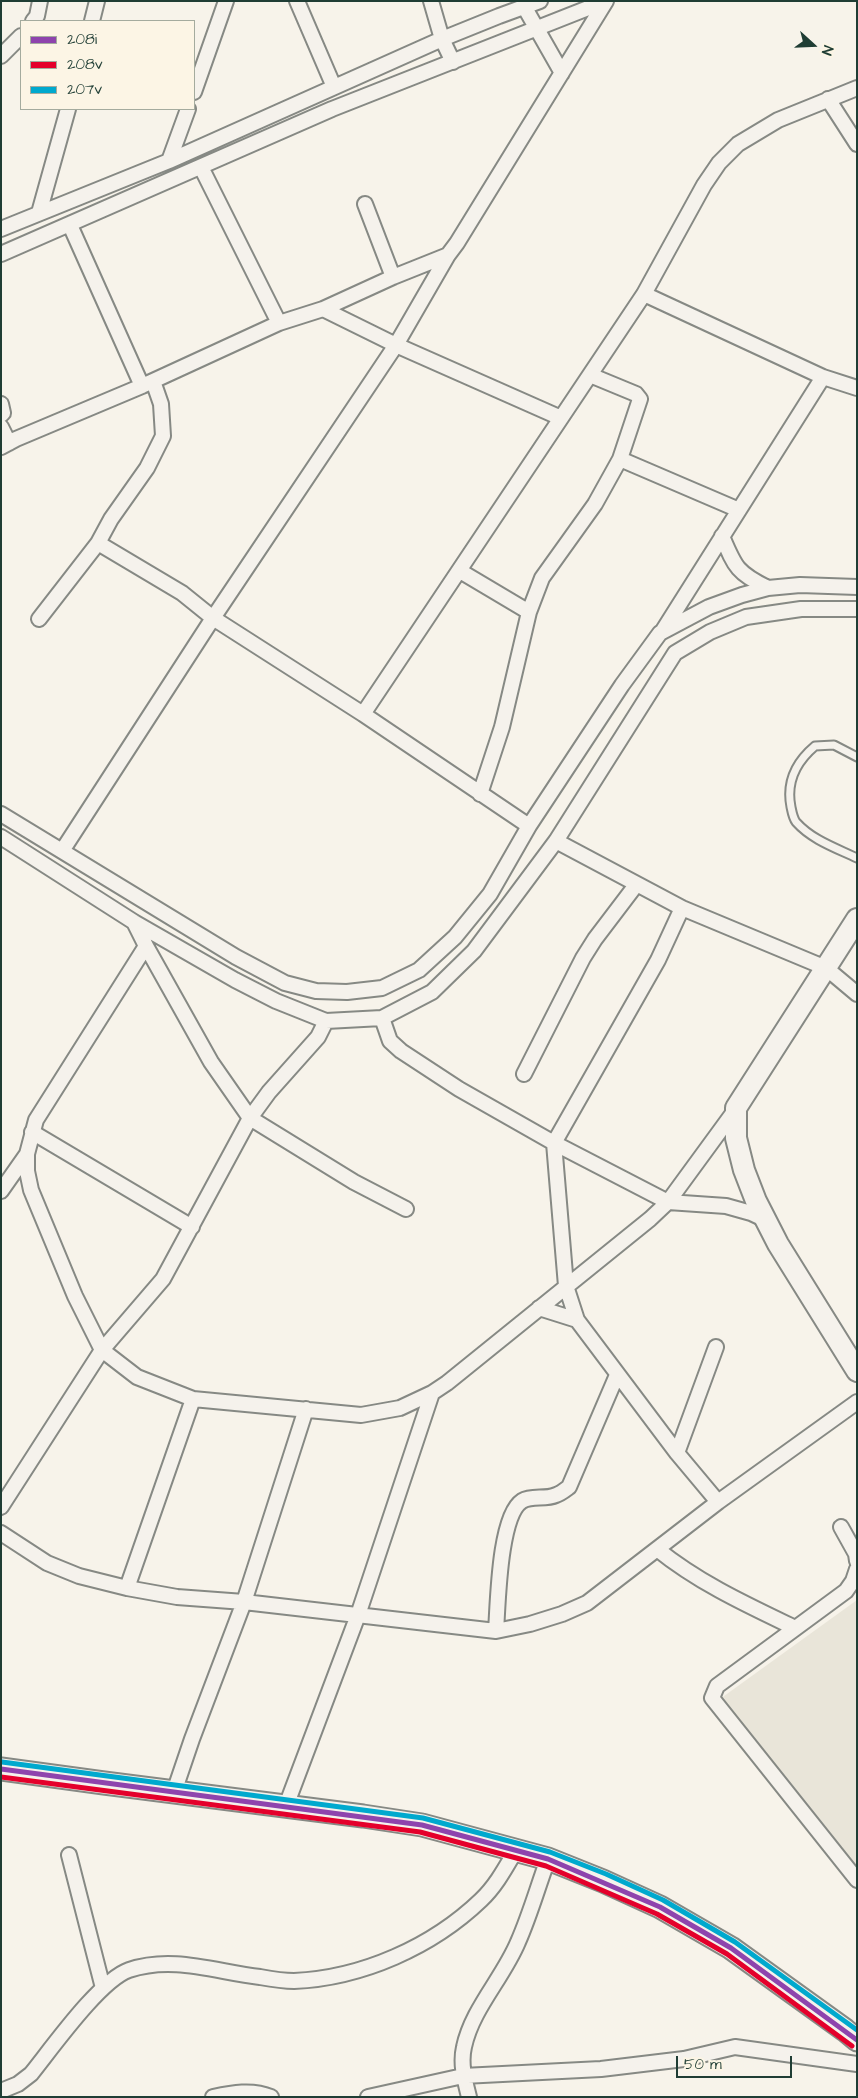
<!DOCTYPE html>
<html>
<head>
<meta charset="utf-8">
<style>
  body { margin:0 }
  #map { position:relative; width:858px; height:2098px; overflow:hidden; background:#f7f3ea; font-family:"Architects Daughter",sans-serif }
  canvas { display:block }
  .frame { position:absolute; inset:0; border:2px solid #1f3d34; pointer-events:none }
  .legend { position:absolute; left:20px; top:20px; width:175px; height:90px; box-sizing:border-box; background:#fcf5e5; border:1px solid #a4ab9e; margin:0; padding:6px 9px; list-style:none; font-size:15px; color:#1f3d34 }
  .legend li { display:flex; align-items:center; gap:10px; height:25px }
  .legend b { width:25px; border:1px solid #a4ab9e }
  .north { position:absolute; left:788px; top:20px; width:50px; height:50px; -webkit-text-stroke:4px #fcf5e5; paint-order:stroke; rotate:110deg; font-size:14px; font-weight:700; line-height:20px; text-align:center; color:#1f3d34 }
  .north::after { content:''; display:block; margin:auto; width:18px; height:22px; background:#1f3d34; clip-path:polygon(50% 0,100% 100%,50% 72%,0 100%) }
  .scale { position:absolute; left:676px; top:2056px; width:116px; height:22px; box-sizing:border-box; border:2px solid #1f3d34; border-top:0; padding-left:6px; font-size:15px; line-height:18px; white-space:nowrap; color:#1f3d34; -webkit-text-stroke:4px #fcf5e5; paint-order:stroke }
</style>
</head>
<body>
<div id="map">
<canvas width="858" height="2098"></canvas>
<div class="frame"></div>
<ul class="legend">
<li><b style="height:6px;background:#8e44ad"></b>208i</li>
<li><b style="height:6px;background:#e4002b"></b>208v</li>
<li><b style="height:6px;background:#00a9ce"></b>207v</li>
</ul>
<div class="north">N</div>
<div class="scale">50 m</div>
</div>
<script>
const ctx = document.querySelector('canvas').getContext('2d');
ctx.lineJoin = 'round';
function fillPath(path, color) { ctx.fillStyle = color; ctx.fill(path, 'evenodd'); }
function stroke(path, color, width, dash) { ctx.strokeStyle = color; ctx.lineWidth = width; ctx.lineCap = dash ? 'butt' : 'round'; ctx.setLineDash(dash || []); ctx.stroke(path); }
fillPath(new Path2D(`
  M 857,1600 L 857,1889 L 713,1704 Z`), '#e9e5d9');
const lane = new Path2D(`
  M 857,757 L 834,745 L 815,746 C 796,762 786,782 791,807 C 792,812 793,818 796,822 C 812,840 836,848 857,858`);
const street = new Path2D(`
  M 297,1 L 334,87
  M 431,1 L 442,39 L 453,62
  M 525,8 L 562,73
  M 33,21 L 37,16 L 40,1
  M 92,21 L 97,1
  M 1,56 L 21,36
  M 194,92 L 226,1
  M 828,99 L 857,144
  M 169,161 L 188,109
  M 201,167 L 279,323
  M 365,204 L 393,277
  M 39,213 L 68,109
  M 70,225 L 142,386
  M 1,229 L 169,161 L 442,39 L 499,16 L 540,1
  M 1,254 L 332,109 L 606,1
  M 644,294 L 823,377 L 857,388
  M 323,309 L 396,345 L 561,418
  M 590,375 L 636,394 L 640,399 L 620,459 L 739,510
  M 153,381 L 161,404 L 163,436 L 147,468 L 111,519 L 98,543 L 182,593 L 213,618 L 363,714 L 529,826
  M 1,404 L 3,413 L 1,415
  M 1,427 L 9,443
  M 1,447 L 16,439 L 142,386 L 279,323 L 323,309 L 393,277 L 448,255
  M 722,536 C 735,567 737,573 768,588
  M 460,571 L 529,612 L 502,727 L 480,794
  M 529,612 L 542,578 L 595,504 L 620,459
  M 39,619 L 98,543
  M 662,632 L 823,377
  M 363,714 L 644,294 L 704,185 L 719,163 L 738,144 L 778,120 L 857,88
  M 1,814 L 236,957 L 285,983 L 316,991 L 347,992 L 382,988 L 419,970 L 455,937 L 490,894 L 529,826 L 622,685 L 660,633 L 709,607 L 742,595 L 768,588 L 800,585 L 857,587
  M 1,837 L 134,922 L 235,980 L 276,1001 L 326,1021 L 382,1018 L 432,992 L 474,951 L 556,841 L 675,653 L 710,632 L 746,617 L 801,609 L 857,609
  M 556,841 L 682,908 L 826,968 L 857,994
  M 62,851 L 213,618 L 396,345 L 448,255 L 457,243 L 606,1
  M 682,908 L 658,960 L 554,1143 L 566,1286 L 577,1320 L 677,1453 L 718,1502
  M 134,922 L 146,946 L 36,1120 L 27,1154 L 27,1171 L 31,1190 L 75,1296 L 102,1350 L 137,1377 L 193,1399 L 361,1415 L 400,1408 L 432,1393 L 447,1383 L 650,1219 L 668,1202 L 736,1109
  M 146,946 L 211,1062 L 250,1118 L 354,1182 L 406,1209
  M 382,1018 L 390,1041 L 401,1051 L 459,1089 L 554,1143 L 668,1202 L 726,1206 L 751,1213 L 766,1220
  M 524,1074 L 583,958 L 595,939 L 636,885
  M 32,1132 L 192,1227
  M 1,1191 L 27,1154
  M 539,1308 L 577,1320
  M 677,1453 L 716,1347
  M 1,1507 L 102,1350 L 163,1279 L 250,1118 L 269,1092 L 318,1037 L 326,1021
  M 841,1527 L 856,1554 L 857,1561
  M 1,1533 L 47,1563 L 79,1576 L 127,1588 L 177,1597 L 244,1602 L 496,1631 L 530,1624 L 562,1614 L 587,1603 L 718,1502 L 857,1402
  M 657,1549 C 699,1583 747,1605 795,1628
  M 857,1569 L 853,1581 L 846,1591 L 717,1686 L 712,1698 L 857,1880
  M 127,1588 L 193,1399
  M 496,1631 C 498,1604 499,1516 522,1501 C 532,1495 545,1500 556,1495 C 560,1494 565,1490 569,1487 L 617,1375
  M 174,1792 L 192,1739 L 244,1602 L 306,1409
  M 286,1806 L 358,1615 L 432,1393
  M 69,1855 L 103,1988
  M 1,2091 L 18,2084 L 31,2074 C 52,2048 100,1980 129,1970 C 173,1955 216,1972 260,1977 C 271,1979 283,1981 294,1981 C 362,1978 432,1947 481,1900 C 496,1886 506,1867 516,1850
  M 213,2097 C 232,2093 252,2089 271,2097
  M 368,2097 L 463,2076 L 601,2069 L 684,2059 L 735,2047 L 857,2064
  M 469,2097 C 465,2081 460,2064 464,2047 C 472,2009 503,1978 518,1942 C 530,1915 538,1886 548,1859`);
const secondary = new Path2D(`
  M 857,919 L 736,1108 L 736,1138 L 744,1170 L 756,1201 L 778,1244 L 857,1371`);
const primary = new Path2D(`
  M 1,1769 L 104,1783 L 363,1816 L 422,1825 L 548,1859 L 603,1881 L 660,1907 L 731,1948 L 845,2030 L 857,2040`);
stroke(lane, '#868984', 11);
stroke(street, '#868984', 18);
stroke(secondary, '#868984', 24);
stroke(primary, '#868984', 25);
stroke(lane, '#f5f2ec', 7);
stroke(street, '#f5f2ec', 14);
stroke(secondary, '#f5f2ec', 20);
stroke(primary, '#f5f2ec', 21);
stroke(new Path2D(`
  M 1,1769 L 422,1825 L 548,1859 L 660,1907 L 731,1948 L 857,2040`), '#8e44ad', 5);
stroke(new Path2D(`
  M 1,1777 L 420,1832 L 546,1866 L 657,1914 L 727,1954 L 852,2046`), '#e4002b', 5);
stroke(new Path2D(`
  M 2,1762 L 423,1818 L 550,1852 L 606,1874 L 663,1900 L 735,1942 L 857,2030`), '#00a9ce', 5);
</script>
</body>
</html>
